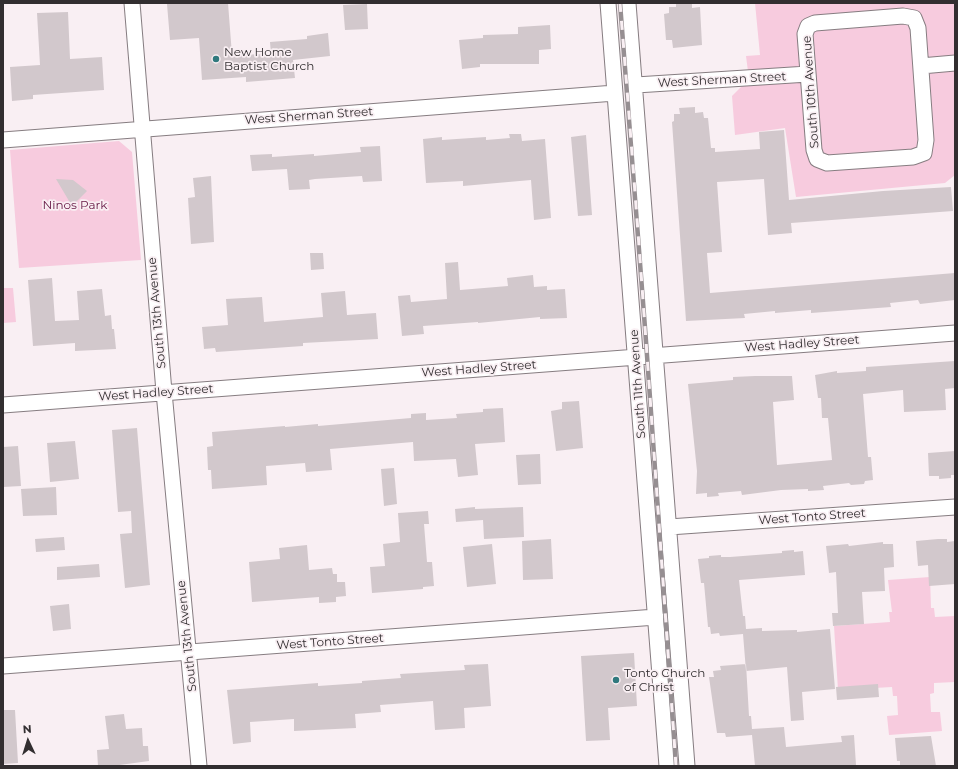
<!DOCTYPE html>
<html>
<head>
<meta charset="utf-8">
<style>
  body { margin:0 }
  #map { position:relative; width:958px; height:769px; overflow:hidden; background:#f9eff3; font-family:Montserrat,sans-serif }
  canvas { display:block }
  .frame { position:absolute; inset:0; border:4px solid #322e30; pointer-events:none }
  .north { position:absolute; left:8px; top:721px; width:40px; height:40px; -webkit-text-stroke:3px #f9eff3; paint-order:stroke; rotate:356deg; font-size:11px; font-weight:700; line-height:16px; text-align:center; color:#322e30 }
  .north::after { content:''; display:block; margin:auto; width:14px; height:18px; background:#322e30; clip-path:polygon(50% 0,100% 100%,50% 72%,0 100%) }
</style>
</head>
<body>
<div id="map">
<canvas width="958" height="769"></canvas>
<div class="frame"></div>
<div class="north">N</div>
</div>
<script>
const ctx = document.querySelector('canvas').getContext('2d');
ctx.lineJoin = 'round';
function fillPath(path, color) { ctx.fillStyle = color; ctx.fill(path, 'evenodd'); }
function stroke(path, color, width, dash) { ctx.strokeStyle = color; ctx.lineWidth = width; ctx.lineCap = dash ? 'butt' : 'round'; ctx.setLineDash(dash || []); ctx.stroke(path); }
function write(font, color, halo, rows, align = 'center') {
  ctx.font = font + ' Montserrat,sans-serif'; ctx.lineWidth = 3.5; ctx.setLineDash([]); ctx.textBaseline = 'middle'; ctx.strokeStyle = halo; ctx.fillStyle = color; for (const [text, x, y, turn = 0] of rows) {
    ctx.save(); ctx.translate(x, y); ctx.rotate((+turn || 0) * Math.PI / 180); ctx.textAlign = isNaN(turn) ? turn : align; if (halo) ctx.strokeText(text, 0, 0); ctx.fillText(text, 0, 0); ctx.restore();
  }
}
fillPath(new Path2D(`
  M 755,3 L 955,3 L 955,175 L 945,183 L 796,197 L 785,128 L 735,135 L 732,96 L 749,79 L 746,56 L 760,55 Z
  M 119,141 L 132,152 L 141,260 L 19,268 L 10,150 Z
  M 3,288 L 13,288 L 16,322 L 3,323 Z
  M 930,577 L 931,608 L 934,608 L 935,617 L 955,616 L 955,682 L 934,683 L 934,693 L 930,694 L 931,712 L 940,712 L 942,731 L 889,735 L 887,716 L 898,715 L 897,696 L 893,696 L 892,687 L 838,690 L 834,626 L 890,622 L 889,612 L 892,612 L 888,580 Z`), '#f7cbde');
fillPath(new Path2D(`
  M 187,3 L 228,3 L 232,55 L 271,54 L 270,42 L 307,39 L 307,36 L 328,33 L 330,56 L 293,60 L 295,78 L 246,82 L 246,77 L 202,80 L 199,38 L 170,40 L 167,4 Z
  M 676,3 L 692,3 L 692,8 L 700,7 L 702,45 L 673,48 L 672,40 L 666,40 L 664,14 L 669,13 L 669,7 L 676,7 Z
  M 367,4 L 368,29 L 345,30 L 343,5 Z
  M 68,12 L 70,59 L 102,57 L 104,90 L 33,95 L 33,99 L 12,101 L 10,67 L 40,65 L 37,13 Z
  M 550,25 L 551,49 L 539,50 L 539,64 L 480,64 L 480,67 L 462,69 L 459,40 L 483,38 L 483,35 L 518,34 L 518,27 Z
  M 695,107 L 695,113 L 703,112 L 704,118 L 708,118 L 711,148 L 715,148 L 715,152 L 760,149 L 759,132 L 784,130 L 789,200 L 883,191 L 951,187 L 953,211 L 791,223 L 792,233 L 768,235 L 764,179 L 717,182 L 722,252 L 707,253 L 710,293 L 955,273 L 955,300 L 920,304 L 918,300 L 890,303 L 891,307 L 811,313 L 811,310 L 775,313 L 775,311 L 744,314 L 745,318 L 686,321 L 672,122 L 674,121 L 674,114 L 680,114 L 679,108 Z
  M 509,134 L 521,134 L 522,141 L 545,139 L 551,218 L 534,220 L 531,180 L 463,186 L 463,181 L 426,183 L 423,139 L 442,137 L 442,140 L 486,137 L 486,140 L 510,138 Z
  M 586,135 L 592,215 L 578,216 L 571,137 Z
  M 380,146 L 382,181 L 363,182 L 362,176 L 315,179 L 309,180 L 310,189 L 289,190 L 287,169 L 252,171 L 250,155 L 272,154 L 272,157 L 314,154 L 314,156 L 361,152 L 360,147 Z
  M 211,176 L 214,242 L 191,244 L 188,198 L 195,197 L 193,178 Z
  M 56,179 L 73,180 L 87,191 L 72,206 Z
  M 310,253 L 323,253 L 324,269 L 311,270 Z
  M 458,262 L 460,290 L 508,286 L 507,278 L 533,275 L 534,287 L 547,286 L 547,290 L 565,289 L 567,318 L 540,319 L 540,317 L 478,323 L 478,322 L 423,326 L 424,334 L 402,336 L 398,296 L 410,295 L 411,302 L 447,299 L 445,263 Z
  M 52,278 L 55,321 L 79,320 L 77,291 L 102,289 L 105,316 L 111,315 L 112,329 L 114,329 L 116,349 L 75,351 L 75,343 L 33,346 L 28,280 Z
  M 345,291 L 347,315 L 376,313 L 378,339 L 303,343 L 303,346 L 216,352 L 215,348 L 204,349 L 202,327 L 228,325 L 226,299 L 262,297 L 264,322 L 323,317 L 321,293 Z
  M 955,361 L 955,388 L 945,389 L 946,410 L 904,412 L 903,390 L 863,394 L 868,457 L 871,457 L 873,480 L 865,481 L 864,484 L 851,485 L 849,483 L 823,486 L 824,490 L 808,491 L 808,489 L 781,490 L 742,495 L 741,491 L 718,493 L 719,496 L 707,497 L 707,493 L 696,494 L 697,471 L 688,384 L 733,380 L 733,377 L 755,376 L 792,376 L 794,400 L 773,402 L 777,465 L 832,460 L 828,418 L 822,418 L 821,398 L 818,398 L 815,375 L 837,371 L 837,373 L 866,371 L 866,367 Z
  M 579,401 L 583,448 L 556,451 L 551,411 L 562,409 L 562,402 Z
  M 503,408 L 505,442 L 475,444 L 478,475 L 458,477 L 456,459 L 414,461 L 413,442 L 330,449 L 332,470 L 306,472 L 305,463 L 266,466 L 267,485 L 212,489 L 211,470 L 208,470 L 207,447 L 213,446 L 212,432 L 285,426 L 285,427 L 318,424 L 318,426 L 411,418 L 411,414 L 426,413 L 426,420 L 457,418 L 456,414 L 483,412 L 483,409 Z
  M 137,428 L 150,585 L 125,588 L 120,534 L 132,533 L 131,511 L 118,512 L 112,430 Z
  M 75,441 L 79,479 L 50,482 L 47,443 Z
  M 18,446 L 21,486 L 3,487 L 3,447 Z
  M 955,451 L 955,475 L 951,475 L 951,478 L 939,479 L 939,476 L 929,476 L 928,453 Z
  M 540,454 L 541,484 L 518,485 L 516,455 Z
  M 394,468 L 397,504 L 384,506 L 381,469 Z
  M 56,487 L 57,515 L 23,516 L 21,489 Z
  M 475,507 L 475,509 L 523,507 L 524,537 L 484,539 L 483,520 L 456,522 L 455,509 Z
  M 428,511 L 429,524 L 424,524 L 427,562 L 432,562 L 434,586 L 423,587 L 423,589 L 372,593 L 370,567 L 385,566 L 383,544 L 400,542 L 398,513 Z
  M 64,537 L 65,550 L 36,552 L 35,539 Z
  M 551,539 L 553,579 L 523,580 L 522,541 Z
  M 938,539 L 947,539 L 947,542 L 955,541 L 955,584 L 929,586 L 928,565 L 918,566 L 916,541 Z
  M 883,542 L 883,544 L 893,544 L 894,567 L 884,568 L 885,591 L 862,592 L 864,624 L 833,626 L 832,613 L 838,613 L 836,572 L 829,573 L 826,546 L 848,544 L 849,546 Z
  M 492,544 L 496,584 L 467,587 L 463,547 Z
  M 307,545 L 309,570 L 332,568 L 333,574 L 337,574 L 337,582 L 345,582 L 346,596 L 336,597 L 336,602 L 319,603 L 319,597 L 252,602 L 249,562 L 280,559 L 279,548 Z
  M 794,550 L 794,552 L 803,551 L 805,575 L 739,580 L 743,616 L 745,616 L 746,629 L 762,628 L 762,631 L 797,630 L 797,632 L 830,629 L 835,689 L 802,692 L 804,720 L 791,721 L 787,667 L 746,671 L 743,634 L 720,636 L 719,633 L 711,634 L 710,627 L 708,627 L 704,583 L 701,583 L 698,559 L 709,558 L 709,556 L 721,555 L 721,557 L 730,557 L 782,553 L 782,551 Z
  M 99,564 L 100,577 L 57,580 L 57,567 Z
  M 69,604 L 71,629 L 53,631 L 50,606 Z
  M 634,653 L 637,706 L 608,708 L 610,740 L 586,741 L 581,656 Z
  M 488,664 L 491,706 L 464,708 L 465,728 L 435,730 L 433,701 L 380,705 L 381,712 L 355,714 L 356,728 L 294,731 L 294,719 L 250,722 L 251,742 L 233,744 L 227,690 L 318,683 L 318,686 L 362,683 L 362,681 L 401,678 L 400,674 L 465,670 L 464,665 Z
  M 746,664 L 749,716 L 751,716 L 752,729 L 784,727 L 786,747 L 842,742 L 841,736 L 854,735 L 856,765 L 755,766 L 752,735 L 726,737 L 725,733 L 717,733 L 709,677 L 714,677 L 713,671 L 721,670 L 720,666 Z
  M 878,684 L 879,697 L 837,700 L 836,687 Z
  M 3,710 L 15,710 L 18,763 L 3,764 Z
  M 124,714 L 126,729 L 142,728 L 143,746 L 148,746 L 149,761 L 112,766 L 98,766 L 97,750 L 109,749 L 105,716 Z
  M 931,736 L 936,766 L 900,766 L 900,761 L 897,761 L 895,738 Z`), '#d2c8cc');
const street = new Path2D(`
  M 132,3 L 164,392 L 199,766
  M 608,3 L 667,766
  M 628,3 L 687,766
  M 903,16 L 914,18 L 918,28 L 926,140 L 924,153 L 913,157 L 827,163 L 817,159 L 814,150 L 805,34 L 808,26 L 815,23 Z
  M 921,66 L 955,63
  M 636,85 L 808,74
  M 3,140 L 615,93
  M 3,405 L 955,333
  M 669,527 L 955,507
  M 3,666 L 656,617`);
stroke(street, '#867d81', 17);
stroke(street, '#fff', 15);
const rail = new Path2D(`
  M 620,3 C 641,257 658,512 676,766`);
stroke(rail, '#968f92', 4.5);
stroke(rail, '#f9eff3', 3, [9]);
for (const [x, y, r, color] of [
  [216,59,4,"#30797d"],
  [616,680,4,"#30797d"]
]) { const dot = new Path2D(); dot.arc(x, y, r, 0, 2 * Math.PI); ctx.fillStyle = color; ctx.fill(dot); stroke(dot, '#f9eff3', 1.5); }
write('12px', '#322e30', '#f9eff3', [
  ["New Home",224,52],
  ["Baptist Church",224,66],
  ["Tonto Church",624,673],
  ["of Christ",624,687]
], 'left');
write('12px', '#322e30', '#f9eff3', [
  ["West Sherman Street",722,80,-3],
  ["South 10th Avenue",811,92,-94],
  ["West Sherman Street",309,116,-4],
  ["South 13th Avenue",157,313,-95],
  ["West Hadley Street",802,344,-4],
  ["West Hadley Street",479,369,-4],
  ["South 11th Avenue",638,384,-94],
  ["West Hadley Street",156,393,-4],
  ["West Tonto Street",812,517,-4],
  ["South 13th Avenue",187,636,-96],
  ["West Tonto Street",330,642,-4]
]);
write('12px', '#651643', '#f9eff3', [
  ["Ninos Park",75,205]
]);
</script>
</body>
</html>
